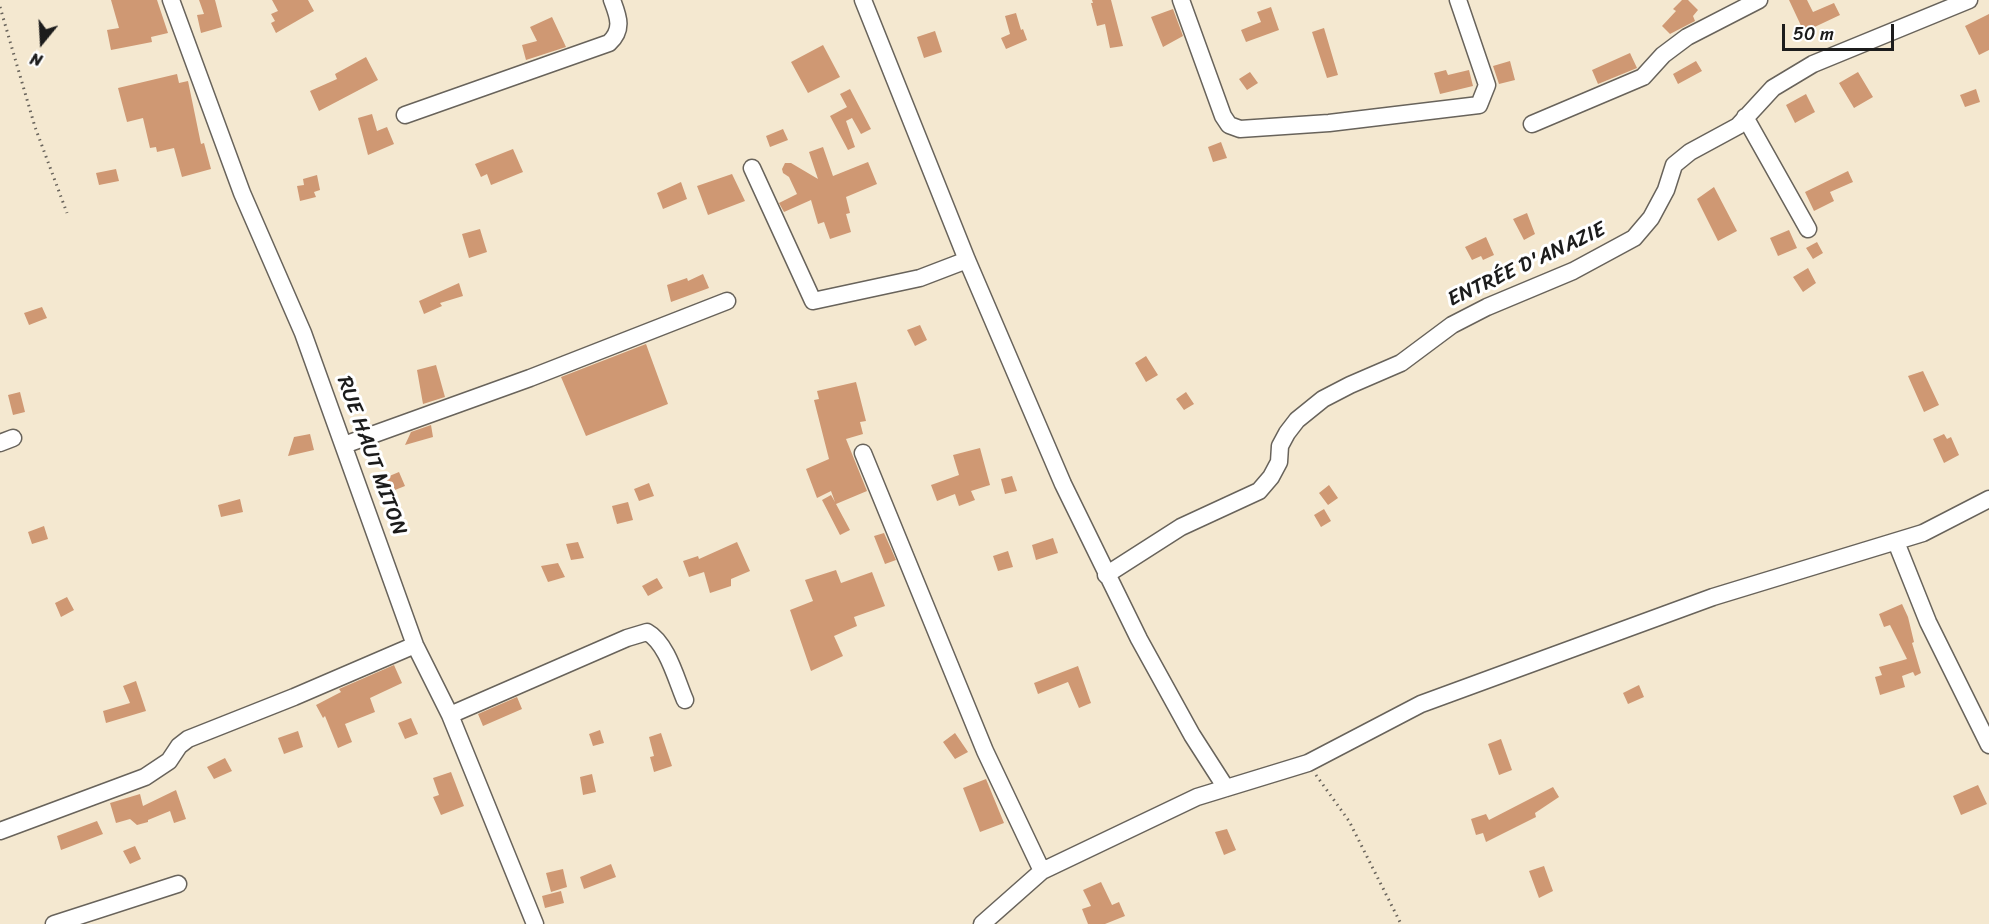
<!DOCTYPE html>
<html>
<head>
<meta charset="utf-8">
<style>
  body { margin:0 }
  #map { position:relative; width:1989px; height:924px; overflow:hidden; background:#f4e8d0; font-family:Sriracha,sans-serif }
  canvas { display:block }
  .north { position:absolute; left:12px; top:12px; width:60px; height:60px; -webkit-text-stroke:4px #fff; paint-order:stroke; rotate:198deg; font-size:16px; font-weight:700; line-height:24px; text-align:center; color:#1c1c1c }
  .north::after { content:''; display:block; margin:auto; width:21px; height:27px; background:#1c1c1c; clip-path:polygon(50% 0,100% 100%,50% 72%,0 100%) }
  .scale { position:absolute; left:1782px; top:24px; width:112px; height:27px; box-sizing:border-box; border:3px solid #1c1c1c; border-top:0; padding-left:8px; font-size:18px; line-height:21px; white-space:nowrap; color:#1c1c1c; -webkit-text-stroke:4px #fff; paint-order:stroke }
</style>
</head>
<body>
<div id="map">
<canvas width="1989" height="924"></canvas>
<div class="north">N</div>
<div class="scale">50 m</div>
</div>
<script>
const ctx = document.querySelector('canvas').getContext('2d');
ctx.lineJoin = 'round';
function fillPath(path, color) { ctx.fillStyle = color; ctx.fill(path, 'evenodd'); }
function stroke(path, color, width, dash) { ctx.strokeStyle = color; ctx.lineWidth = width; ctx.lineCap = dash ? 'butt' : 'round'; ctx.setLineDash(dash || []); ctx.stroke(path); }
function write(font, color, halo, rows, align = 'center') {
  ctx.font = font + ' Sriracha,sans-serif'; ctx.lineWidth = 6; ctx.setLineDash([]); ctx.textBaseline = 'middle'; ctx.strokeStyle = halo; ctx.fillStyle = color; for (const [text, x, y, turn = 0] of rows) {
    ctx.save(); ctx.translate(x, y); ctx.rotate((+turn || 0) * Math.PI / 180); ctx.textAlign = isNaN(turn) ? turn : align; if (halo) ctx.strokeText(text, 0, 0); ctx.fillText(text, 0, 0); ctx.restore();
  }
}
fillPath(new Path2D(`
  M 111,0 L 157,0 L 168,33 L 151,37 L 152,42 L 111,50 L 107,30 L 119,28 Z
  M 199,0 L 215,0 L 222,27 L 201,33 L 197,15 L 204,14 Z
  M 272,0 L 308,0 L 314,11 L 276,33 L 271,23 L 275,21 L 271,14 L 278,11 Z
  M 1092,0 L 1111,0 L 1123,46 L 1110,48 L 1105,24 L 1097,26 L 1091,3 L 1093,3 Z
  M 1682,0 L 1688,0 L 1698,10 L 1693,16 L 1695,21 L 1670,34 L 1662,26 L 1676,11 L 1673,9 Z
  M 1789,0 L 1807,0 L 1813,12 L 1834,3 L 1840,15 L 1804,32 Z
  M 1271,7 L 1279,30 L 1246,42 L 1241,30 L 1261,22 L 1257,12 Z
  M 1173,9 L 1183,36 L 1163,47 L 1151,17 Z
  M 1016,13 L 1021,30 L 1023,29 L 1027,40 L 1006,49 L 1001,38 L 1010,34 L 1005,16 Z
  M 1989,14 L 1989,50 L 1979,55 L 1965,26 Z
  M 552,17 L 566,47 L 526,60 L 522,45 L 537,41 L 530,27 Z
  M 1324,28 L 1338,75 L 1327,78 L 1312,32 Z
  M 935,31 L 942,52 L 924,58 L 917,37 Z
  M 823,45 L 840,77 L 808,93 L 791,62 Z
  M 1630,53 L 1637,68 L 1598,84 L 1592,70 Z
  M 366,57 L 378,80 L 319,111 L 310,91 L 337,79 L 335,74 Z
  M 1510,61 L 1515,80 L 1499,84 L 1493,66 Z
  M 1696,61 L 1702,71 L 1678,84 L 1673,74 Z
  M 1446,70 L 1448,75 L 1469,70 L 1473,86 L 1440,94 L 1434,73 Z
  M 1250,72 L 1258,83 L 1247,90 L 1239,79 Z
  M 1858,72 L 1873,97 L 1854,108 L 1839,83 Z
  M 177,74 L 179,83 L 188,81 L 201,144 L 204,143 L 211,169 L 182,177 L 174,148 L 157,152 L 156,147 L 150,148 L 143,118 L 127,122 L 118,88 Z
  M 850,89 L 871,129 L 861,134 L 852,118 L 846,121 L 855,147 L 848,150 L 830,116 L 847,107 L 840,94 Z
  M 1976,89 L 1980,102 L 1965,107 L 1960,95 Z
  M 1806,94 L 1815,112 L 1795,123 L 1786,105 Z
  M 372,114 L 377,131 L 387,127 L 394,144 L 368,155 L 358,118 Z
  M 783,129 L 788,140 L 770,147 L 766,136 Z
  M 1221,142 L 1227,158 L 1213,162 L 1208,147 Z
  M 823,147 L 833,176 L 868,162 L 877,184 L 846,197 L 850,213 L 846,214 L 851,232 L 830,239 L 824,222 L 818,224 L 811,200 L 784,212 L 779,203 L 797,194 L 789,177 L 783,173 L 782,169 L 785,163 L 791,163 L 818,179 L 809,152 Z
  M 513,149 L 523,172 L 491,185 L 487,174 L 481,177 L 475,164 Z
  M 116,169 L 119,181 L 99,185 L 96,173 Z
  M 1848,171 L 1853,182 L 1830,192 L 1834,201 L 1814,211 L 1805,192 Z
  M 732,174 L 745,201 L 708,215 L 697,186 Z
  M 317,175 L 320,190 L 314,192 L 316,197 L 300,201 L 297,186 L 304,185 L 303,179 Z
  M 681,182 L 687,199 L 663,209 L 657,193 Z
  M 1714,187 L 1737,231 L 1718,241 L 1697,199 Z
  M 1527,213 L 1535,234 L 1524,240 L 1513,219 Z
  M 480,229 L 487,252 L 469,258 L 462,234 Z
  M 1789,230 L 1797,248 L 1778,256 L 1770,238 Z
  M 1486,237 L 1494,255 L 1483,260 L 1481,256 L 1472,260 L 1465,247 Z
  M 1817,242 L 1823,253 L 1813,259 L 1806,248 Z
  M 1808,268 L 1816,283 L 1803,292 L 1793,277 Z
  M 703,274 L 709,288 L 671,302 L 667,285 L 687,278 L 688,281 Z
  M 459,283 L 463,296 L 440,303 L 442,306 L 424,314 L 419,301 Z
  M 42,307 L 47,318 L 29,325 L 24,313 Z
  M 920,325 L 927,340 L 915,346 L 907,330 Z
  M 646,344 L 668,404 L 586,436 L 561,377 Z
  M 1146,356 L 1158,375 L 1146,382 L 1135,363 Z
  M 436,365 L 445,397 L 423,404 L 417,370 Z
  M 1923,371 L 1939,405 L 1924,412 L 1908,376 Z
  M 856,382 L 866,421 L 860,422 L 863,434 L 846,439 L 867,491 L 836,504 L 850,530 L 840,535 L 822,500 L 831,495 L 835,502 L 831,491 L 817,498 L 806,469 L 829,459 L 814,400 L 819,399 L 817,391 Z
  M 20,392 L 25,412 L 13,415 L 8,395 Z
  M 1186,392 L 1194,404 L 1184,410 L 1176,399 Z
  M 431,425 L 433,437 L 405,445 L 411,432 Z
  M 310,434 L 314,450 L 288,456 L 294,437 Z
  M 1944,434 L 1947,439 L 1951,437 L 1959,455 L 1944,463 L 1933,439 Z
  M 980,448 L 990,485 L 971,491 L 975,500 L 959,506 L 955,494 L 937,501 L 931,485 L 959,475 L 953,455 Z
  M 399,472 L 405,486 L 380,496 L 375,482 Z
  M 1012,476 L 1017,491 L 1005,494 L 1001,479 Z
  M 649,483 L 654,496 L 639,501 L 634,489 Z
  M 1329,485 L 1338,498 L 1328,505 L 1319,493 Z
  M 240,499 L 243,512 L 221,517 L 218,505 Z
  M 628,502 L 633,520 L 617,524 L 612,506 Z
  M 1324,509 L 1331,521 L 1321,527 L 1314,515 Z
  M 44,526 L 48,539 L 32,544 L 28,532 Z
  M 884,533 L 896,560 L 885,564 L 874,536 Z
  M 1053,538 L 1058,553 L 1036,560 L 1032,545 Z
  M 578,542 L 584,558 L 571,560 L 566,544 Z
  M 737,542 L 750,571 L 731,579 L 731,586 L 710,593 L 704,572 L 689,577 L 683,561 L 698,556 L 699,559 Z
  M 1008,551 L 1013,567 L 998,571 L 993,556 Z
  M 558,563 L 565,577 L 548,582 L 541,566 Z
  M 836,570 L 841,583 L 872,572 L 885,606 L 854,617 L 857,626 L 834,636 L 843,656 L 811,671 L 790,610 L 813,601 L 805,580 Z
  M 657,578 L 663,588 L 648,596 L 642,586 Z
  M 67,597 L 74,610 L 61,617 L 55,603 Z
  M 1902,604 L 1908,617 L 1914,642 L 1912,643 L 1921,673 L 1915,676 L 1913,672 L 1902,676 L 1905,687 L 1880,695 L 1875,677 L 1882,675 L 1879,667 L 1907,659 L 1890,625 L 1884,627 L 1879,614 Z
  M 394,665 L 402,683 L 370,698 L 375,712 L 345,724 L 352,742 L 338,748 L 325,716 L 323,718 L 316,705 L 341,692 L 339,689 Z
  M 1078,666 L 1091,703 L 1079,708 L 1068,682 L 1038,694 L 1034,683 Z
  M 136,681 L 146,711 L 106,723 L 103,711 L 130,703 L 123,686 Z
  M 1639,685 L 1644,697 L 1628,704 L 1623,693 Z
  M 517,697 L 522,709 L 483,726 L 478,714 Z
  M 411,718 L 418,734 L 405,739 L 398,723 Z
  M 600,730 L 604,743 L 593,746 L 589,734 Z
  M 298,731 L 303,747 L 284,754 L 278,738 Z
  M 661,733 L 672,766 L 654,772 L 650,757 L 654,756 L 649,737 Z
  M 955,733 L 968,752 L 955,759 L 943,742 Z
  M 1501,739 L 1512,770 L 1499,775 L 1488,744 Z
  M 225,758 L 232,771 L 214,779 L 207,767 Z
  M 451,772 L 464,806 L 441,815 L 433,797 L 439,795 L 433,778 Z
  M 592,774 L 596,792 L 583,795 L 580,777 Z
  M 986,779 L 1004,823 L 980,832 L 963,788 Z
  M 1978,785 L 1987,804 L 1961,815 L 1953,796 Z
  M 1553,787 L 1559,797 L 1535,813 L 1536,817 L 1486,842 L 1483,833 L 1476,835 L 1471,819 L 1486,814 L 1489,820 Z
  M 176,790 L 186,819 L 174,823 L 170,811 L 148,820 L 148,822 L 137,825 L 130,819 L 116,823 L 110,803 L 140,794 L 143,806 Z
  M 97,821 L 103,834 L 61,850 L 57,836 Z
  M 1227,829 L 1236,850 L 1224,855 L 1215,832 Z
  M 135,846 L 141,859 L 130,864 L 123,851 Z
  M 611,864 L 616,877 L 584,889 L 580,877 Z
  M 1544,866 L 1553,891 L 1539,898 L 1529,871 Z
  M 563,869 L 567,887 L 551,892 L 546,873 Z
  M 1101,882 L 1112,905 L 1119,902 L 1125,916 L 1105,924 L 1088,924 L 1082,909 L 1091,906 L 1083,890 Z
  M 561,891 L 564,903 L 545,908 L 542,896 Z`), '#cf9873');
const minor = new Path2D(`
  M 171,0 L 242,193 L 303,333 L 415,645 L 450,715 L 535,924
  M 863,0 L 967,260 L 1063,484 L 1139,639 L 1192,735 L 1226,788
  M 1181,0 L 1223,116 L 1229,125 L 1240,129 L 1329,123 L 1479,105 L 1487,85 L 1458,0
  M 405,115 L 609,43 C 624,29 618,16 612,0
  M 1745,117 L 1808,229
  M 1532,124 L 1643,77 L 1663,55 L 1687,37 L 1759,0
  M 752,168 L 813,301 L 920,278 L 967,260
  M 0,443 L 13,438
  M 344,445 L 530,378 L 727,301
  M 863,453 L 985,751 L 1042,871
  M 1896,542 L 1928,622 L 1989,745
  M 1106,575 L 1181,527 L 1259,491 L 1271,477 L 1279,462 L 1280,446 L 1287,433 L 1297,420 L 1323,399 L 1350,385 L 1401,363 L 1452,325 L 1487,307 L 1573,271 L 1634,238 L 1651,218 L 1666,190 L 1674,165 L 1690,152 L 1738,126 L 1773,88 L 1813,64 L 1969,0
  M 450,715 L 627,638 L 647,632 C 667,643 676,679 685,700
  M 0,831 L 145,777 L 169,761 L 179,746 L 188,739 L 294,697 L 415,645
  M 54,924 L 178,884
  M 982,924 L 1042,871 L 1197,797 L 1308,763 L 1421,704 L 1713,597 L 1923,533 L 1989,499`);
stroke(minor, '#68635b', 19);
stroke(new Path2D(`
  M 0,7 L 35,127 L 67,213
  M 1316,775 L 1349,821 L 1401,924`), '#68635b', 3, [1.5, 4.5]);
stroke(minor, '#fff', 16);
write('21px', '#1c1c1c', '#fff', [
  ["ENTRÉE D'ANAZIE",1527,265,-25],
  ["RUE HAUT MITON",371,456,70]
]);
</script>
</body>
</html>
